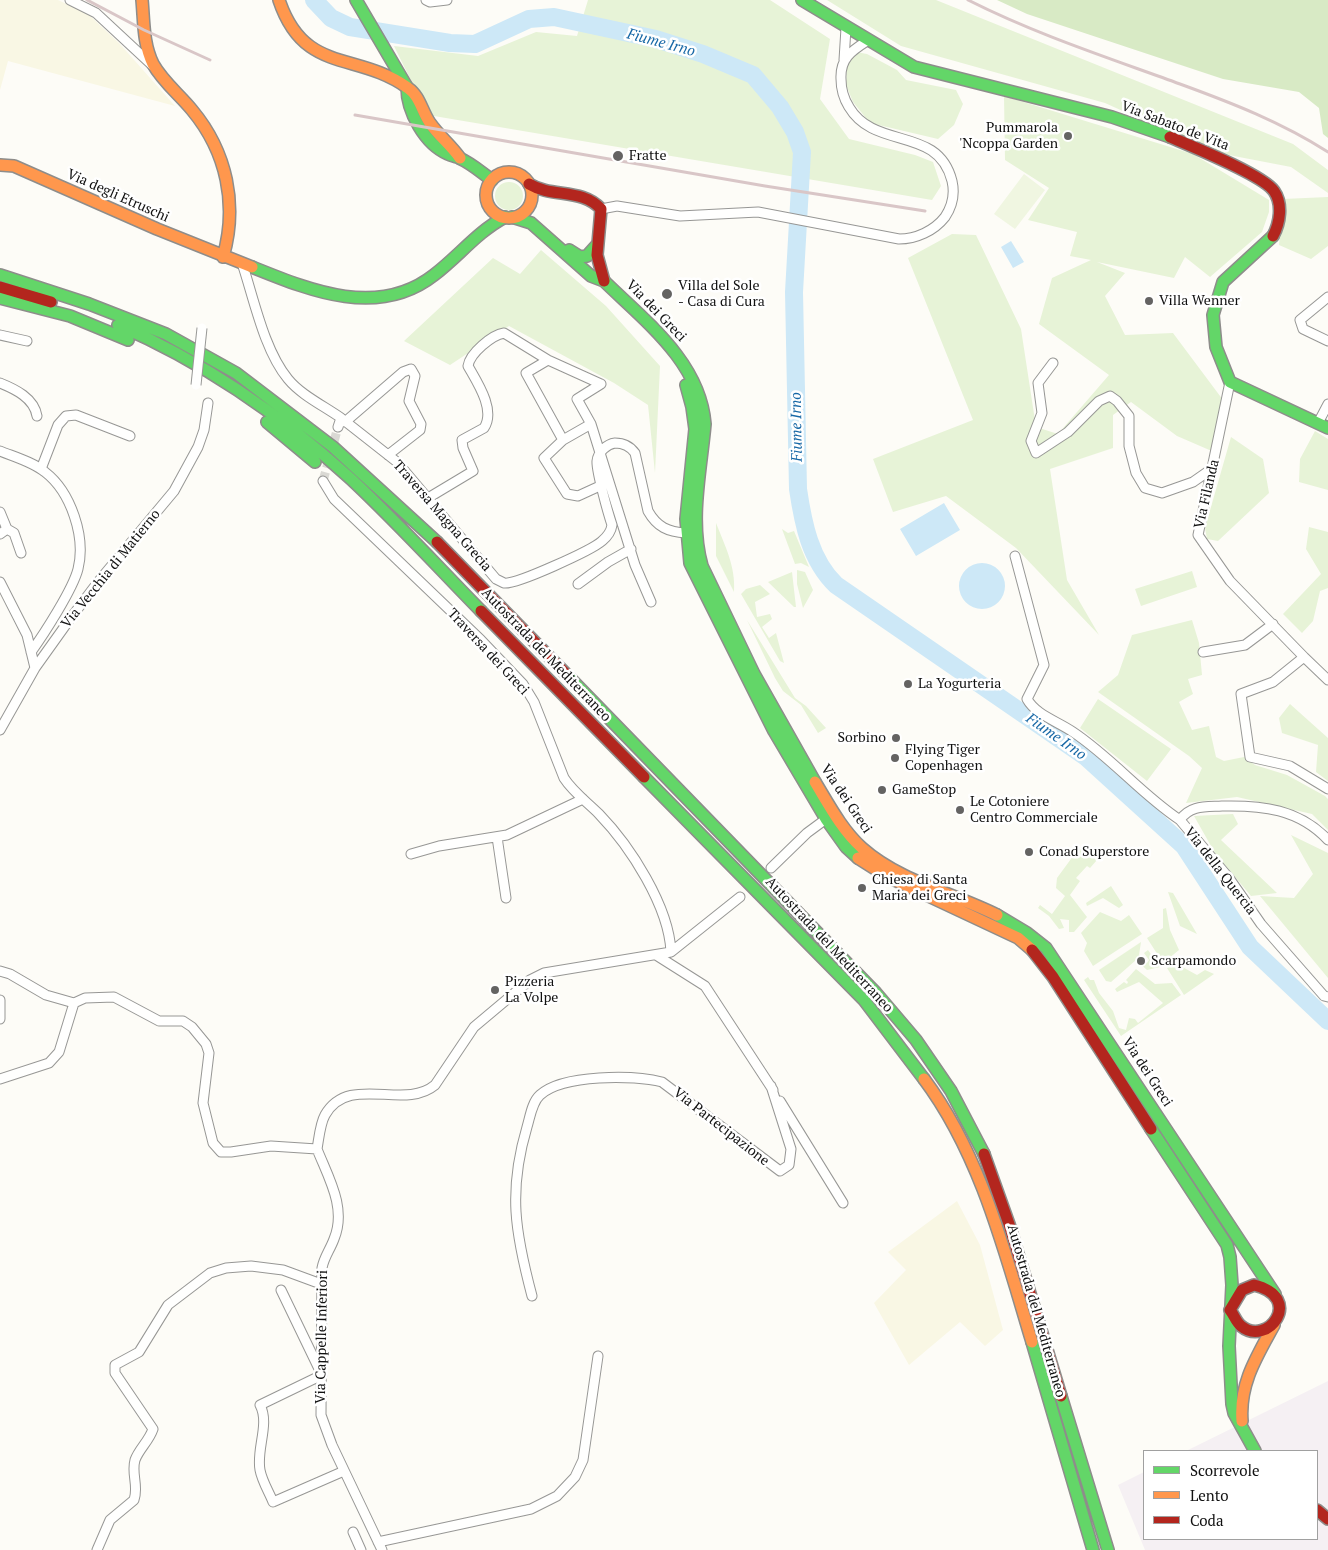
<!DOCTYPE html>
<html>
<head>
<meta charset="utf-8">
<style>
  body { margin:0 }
  #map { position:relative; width:1328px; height:1550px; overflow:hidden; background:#fdfcf7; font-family:"PT Serif",serif }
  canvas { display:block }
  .legend { position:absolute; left:1143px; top:1450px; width:175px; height:90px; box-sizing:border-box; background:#fff; border:1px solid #a0a0a0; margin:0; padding:6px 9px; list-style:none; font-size:15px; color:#111 }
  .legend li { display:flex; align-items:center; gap:10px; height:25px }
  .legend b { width:25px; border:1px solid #a0a0a0 }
</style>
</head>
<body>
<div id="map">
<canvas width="1328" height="1550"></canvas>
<ul class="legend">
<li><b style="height:6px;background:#63d668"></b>Scorrevole</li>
<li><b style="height:6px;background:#ff974d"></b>Lento</li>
<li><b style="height:6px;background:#b3261e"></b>Coda</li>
</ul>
</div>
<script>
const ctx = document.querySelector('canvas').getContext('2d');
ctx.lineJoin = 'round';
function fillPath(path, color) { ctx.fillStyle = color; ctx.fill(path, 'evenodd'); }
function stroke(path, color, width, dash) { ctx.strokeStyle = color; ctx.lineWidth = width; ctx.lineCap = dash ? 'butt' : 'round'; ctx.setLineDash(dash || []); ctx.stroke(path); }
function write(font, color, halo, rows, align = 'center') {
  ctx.font = font + ' "PT Serif",serif'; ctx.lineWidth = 5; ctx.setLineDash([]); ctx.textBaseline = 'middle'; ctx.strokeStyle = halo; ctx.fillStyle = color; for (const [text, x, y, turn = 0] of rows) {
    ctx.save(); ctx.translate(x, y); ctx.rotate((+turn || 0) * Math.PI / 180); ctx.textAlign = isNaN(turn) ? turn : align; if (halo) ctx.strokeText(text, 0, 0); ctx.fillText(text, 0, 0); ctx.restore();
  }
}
fillPath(new Path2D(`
  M 1328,1381 L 1328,1550 L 1145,1550 L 1118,1485 L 1144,1472 L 1144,1539 L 1317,1539 L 1317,1451 L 1186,1451 Z`), '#f5f0f3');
fillPath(new Path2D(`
  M 0,0 L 58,0 L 88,14 L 119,43 L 175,106 L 8,61 L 0,90 Z
  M 957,1201 L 980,1245 L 1003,1330 L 985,1346 L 960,1322 L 909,1365 L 874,1303 L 906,1270 L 888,1252 Z`), '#f9f7e4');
fillPath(new Path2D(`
  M 588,0 L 770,0 L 830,39 L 820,99 L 849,139 L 915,155 L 933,162 L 941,186 L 932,200 L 428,115 L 394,46 L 478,56 L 536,32 L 577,36 Z
  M 827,0 L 936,0 L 1293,144 L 1328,170 L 1328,193 L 1291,167 L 1213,152 L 1105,103 L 901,46 Z
  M 856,52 L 867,54 L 897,70 L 906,80 L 956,90 L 963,104 L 954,125 L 938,139 L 870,123 L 853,102 L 846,85 L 847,64 Z
  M 1004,96 L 1193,154 L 1269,200 L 1269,212 L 1262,232 L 1210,277 L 1185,257 L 1174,278 L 1097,262 L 1125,273 L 1105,296 L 1125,335 L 1173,333 L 1223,400 L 1214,452 L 1177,436 L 1131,402 L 1113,415 L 1113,448 L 1050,469 L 1067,580 L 1099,635 L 1016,548 L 946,496 L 893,512 L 873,459 L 973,420 L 908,258 L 952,234 L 976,235 L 1021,329 L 1036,427 L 1058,434 L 1109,375 L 1039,324 L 1052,278 L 1091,260 L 1070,256 L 1077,232 L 1028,220 L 1049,188 L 1005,160 Z
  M495 196a14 14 0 1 1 28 0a14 14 0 1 1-28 0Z
  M 1328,197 L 1328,246 L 1311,259 L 1279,245 L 1283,199 Z
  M 541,250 L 606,306 L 660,366 L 655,473 L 648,405 L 614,383 L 509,326 L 450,365 L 404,341 L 493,258 L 520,274 Z
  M 1315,431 L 1328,439 L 1328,490 L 1299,482 L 1300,459 Z
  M 1231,437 L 1263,459 L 1269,493 L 1218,541 L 1207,539 L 1205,528 Z
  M 716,523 C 725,546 736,567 734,592 L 716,556 Z
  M 1309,527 L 1328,532 L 1328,588 L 1320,591 L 1313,621 L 1302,633 L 1283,614 L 1321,574 L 1306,549 Z
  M 782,529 L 788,533 L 794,531 L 809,567 L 801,563 L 795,564 Z
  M 797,570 L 805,572 L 813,590 L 803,608 L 797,584 Z
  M 1192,571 L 1197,587 L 1141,606 L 1135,589 Z
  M 792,572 L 796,607 L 794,607 L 768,582 Z
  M 760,585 L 770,594 L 755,602 L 757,617 L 770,614 L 772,619 L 762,627 L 769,638 L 776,633 L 784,663 L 780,661 L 741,594 L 746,589 Z
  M 747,620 L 795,698 L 806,706 L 826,728 L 818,733 L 801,705 L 783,691 L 775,678 Z
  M 1192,620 L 1199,643 L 1202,675 L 1188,679 L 1193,694 L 1179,702 L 1192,730 L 1209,726 L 1216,757 L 1224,761 L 1244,757 L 1255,765 L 1287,775 L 1325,796 L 1328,799 L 1328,830 L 1312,814 L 1237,797 L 1186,803 L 1202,768 L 1189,756 L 1098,692 L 1118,675 L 1132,635 Z
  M 1098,699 L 1171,749 L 1147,781 L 1080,728 Z
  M 1290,704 L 1328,738 L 1328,781 L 1316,772 L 1318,745 L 1282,733 L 1279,718 Z
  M 1233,814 L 1238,824 L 1221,840 L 1277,893 L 1251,896 L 1215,853 L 1194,816 Z
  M 1291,835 L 1328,853 L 1328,978 L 1260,896 L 1294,898 L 1313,874 Z
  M 1079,848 L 1097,860 L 1090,868 L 1087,866 L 1076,878 L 1080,881 L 1070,895 L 1087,917 L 1074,932 L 1069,932 L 1069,920 L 1060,919 L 1064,928 L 1059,929 L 1049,916 L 1038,908 L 1040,905 L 1052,914 L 1065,896 L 1056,888 L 1057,878 Z
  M 1111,886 L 1123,905 L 1119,908 L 1103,898 L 1087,906 L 1086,903 Z
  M 1168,892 L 1173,893 L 1197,934 L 1180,926 Z
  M 1166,908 L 1170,930 L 1179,950 L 1163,963 L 1147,938 L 1163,928 L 1163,909 Z
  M 1100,912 L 1121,921 L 1129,915 L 1142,934 L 1093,966 L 1084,951 L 1087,943 L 1081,933 Z
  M 1141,942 L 1139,955 L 1147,963 L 1149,960 L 1144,953 L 1148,950 L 1160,967 L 1147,970 L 1136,960 L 1111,982 L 1106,981 L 1099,970 Z
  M 1175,963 L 1197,975 L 1205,970 L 1214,974 L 1184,995 L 1167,968 Z
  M 1136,969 L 1155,984 L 1172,983 L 1181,995 L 1121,1036 L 1084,980 L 1088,977 L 1090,980 L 1094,980 L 1099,993 L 1113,1011 L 1119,1028 L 1126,1030 L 1129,1018 L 1135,1019 L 1138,1023 L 1163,1003 L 1139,982 L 1117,992 L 1115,989 L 1124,982 L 1127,984 L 1128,982 L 1126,980 Z`), '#e7f3d7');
fillPath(new Path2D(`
  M 997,0 L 1328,0 L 1328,138 L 1323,134 L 1319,108 L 1299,92 L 1223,79 L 1027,14 Z`), '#d8eac5');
fillPath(new Path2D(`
  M 1024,174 L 1045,190 L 1015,229 L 994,214 Z`), '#f0f6e1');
fillPath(new Path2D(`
  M 1011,241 L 1024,262 L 1013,268 L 1001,247 Z
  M 944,503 L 960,530 L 916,556 L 900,529 Z
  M959 586a23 23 0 1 1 46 0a23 23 0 1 1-46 0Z`), '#cde8f7');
stroke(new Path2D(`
  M 314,0 L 331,18 L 350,27 L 450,43 L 475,44 L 529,19 L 554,17 L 656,39 L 703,54 L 753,75 L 780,107 L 795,132 L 802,152 L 794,292 L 798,489 C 803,523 810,560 836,585 L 1086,757 L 1184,846 L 1250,947 L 1328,1021`), '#cde8f7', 18);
stroke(new Path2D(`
  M 323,481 L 338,427`), '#dad9d4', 9, [9, 4.5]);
const street = new Path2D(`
  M 70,0 L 96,13 L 153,66
  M 426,0 L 430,2 L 447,0
  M 844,60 L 846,28
  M 601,209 L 617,206 L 680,216 L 758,212 L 899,239 C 916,239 934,231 945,217 C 953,205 955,194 952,181 C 938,125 875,151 849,107 C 844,99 841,89 841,79 C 840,59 851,51 867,41
  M 242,263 C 254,299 264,350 288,379 C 301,395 324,406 341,418 L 338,427
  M 1328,297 L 1300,320 L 1303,329 L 1328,341
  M 0,335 L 27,341
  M 548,360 L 526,373 L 563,440 L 591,424
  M 1053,363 L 1038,383 L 1042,413 L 1031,441 L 1036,453 L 1068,432 L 1099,401 L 1110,396 L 1117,401 L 1129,416 L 1129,446 L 1136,473 L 1145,488 L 1162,493 L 1193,482 L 1213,468
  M 1230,382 L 1198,535 L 1230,581 L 1304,657
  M 0,383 C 15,389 34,398 37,416
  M 601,384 L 577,399 L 591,424 L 635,565 L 651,602
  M 341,418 L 397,462 L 496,579 L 504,583 C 516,585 592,550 602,541 C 608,536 611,532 612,525 C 608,513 596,470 597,461 C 598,452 607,444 615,443 C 624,443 630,446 635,453 L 648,511 C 657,527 668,532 686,533
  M 345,422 L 403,372 L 411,369 L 415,376 L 409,401 L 421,424 L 420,430 L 388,455
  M 1318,423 L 1328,404
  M 563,440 L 544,458 L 567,494 L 578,496 L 602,485
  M 0,451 C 15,457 33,462 45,472 C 71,492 86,537 78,569 C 73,589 44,634 31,652
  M 41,469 L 58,425 L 66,416 L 76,415 L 130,436
  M 323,481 L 334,499 L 481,640 L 523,684 L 534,702 L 564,778 C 573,792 587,802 599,814 C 630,846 669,906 671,952
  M 428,498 L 473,471 L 463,448 L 462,440 L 484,428 C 496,410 477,382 468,366 C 470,353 492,335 504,333 L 548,360 L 601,384
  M 0,512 L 7,529 L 0,534
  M 7,529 L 14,533 L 21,553
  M 1015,556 L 1044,665 L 1027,699 C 1036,715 1057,721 1073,732 C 1112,758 1142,795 1180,820
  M 0,582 L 27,635 L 35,668
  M 578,584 L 608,562 L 631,549
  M 1203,652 L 1245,645 L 1273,624
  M 1328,680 L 1304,657 L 1273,682 L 1241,694 L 1250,757 L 1290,766 L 1328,789
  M 0,730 L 35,668 L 70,619 L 98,582 L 174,491 L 198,447 L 204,430 L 208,403
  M 497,837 L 506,898
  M 1328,840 C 1299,809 1262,805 1222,806 C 1206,807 1190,805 1180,820 L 1229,878 L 1261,924 L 1324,996 L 1328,997
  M 411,854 L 439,846 L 507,835 L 583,799
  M 771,868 L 807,833 L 826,819
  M 656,955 L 705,986 L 773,1090
  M 0,971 L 10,974 L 46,995 L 74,1003 L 85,998 L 114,997 L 159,1021 L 183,1021 L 192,1027 L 206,1044 L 209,1053 L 203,1103 L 213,1143 L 221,1152 L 231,1152 L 271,1146 L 317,1149
  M 0,1000 L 0,1019
  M 0,1079 L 49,1063 L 59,1052 L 74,1003
  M 780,1101 L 843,1203
  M 317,1149 C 319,1138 320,1124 325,1115 C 349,1073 404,1111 435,1085 L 474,1027 L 530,980 L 544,973 L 671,952 L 740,897
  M 317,1149 C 328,1177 347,1208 334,1239 C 330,1250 324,1257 322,1268 L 321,1415 L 332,1445 L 382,1550
  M 281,1290 L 322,1375 L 260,1405 C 270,1424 256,1449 260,1470 C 262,1481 269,1492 273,1502 L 344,1471
  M 532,1296 C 515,1232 508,1191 527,1127 C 530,1117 532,1102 540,1095 C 563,1074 634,1075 662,1082 L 780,1171 L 789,1165 L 791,1149 L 771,1086
  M 353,1532 L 361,1550
  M 378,1542 L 531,1509 L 557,1496 L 575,1477 L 583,1460 L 598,1356
  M 97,1550 L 110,1520 L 134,1500 C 139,1486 131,1474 135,1460 C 139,1449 149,1441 153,1429 L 115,1373 L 115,1365 L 139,1352 L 168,1305 L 210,1273 L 226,1268 L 251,1266 L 283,1270 L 321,1284`);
const fast = new Path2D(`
  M 356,0 L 407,87 C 407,112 425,144 448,154 C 452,156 456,156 459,158 C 471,163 482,173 492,180
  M 802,0 L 914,67 L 1112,117 L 1170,137
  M 512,217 L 531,223 L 591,276 L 604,281 C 645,321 700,362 705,424 C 701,470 689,521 702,566 L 754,674 L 815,782
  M 1273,236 L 1223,282 L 1213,315 L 1216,347 L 1230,382 L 1328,428
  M 569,250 L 580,257 L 587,256 L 596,246
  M 252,267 C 309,290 378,319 434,275 C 459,256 477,232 505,217
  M 0,275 L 89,304 L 166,334 L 236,373 L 333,447 L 437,542
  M 0,298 L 70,316 L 128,340
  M 118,325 C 204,362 282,416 351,479 C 396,521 438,567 481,611
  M 686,385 L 692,407 L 695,429 L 686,519 L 690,563 L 774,731 L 826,819 L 846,847 L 858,858
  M 267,422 L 315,462
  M 567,675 L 876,993 L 916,1040 L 951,1091 L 984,1154
  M 644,777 L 864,1000 L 924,1079
  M 997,915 L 1027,933 L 1046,948 L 1275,1294
  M 1151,1129 L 1227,1245 L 1230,1257 L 1232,1285 L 1229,1346 L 1232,1404 L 1234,1413 L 1255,1451
  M 1032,1342 L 1093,1550
  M 1061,1396 L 1108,1550`);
const slow = new Path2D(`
  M 142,0 C 144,21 143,44 153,64 C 163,82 180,95 192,110 C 227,152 238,205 223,257
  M 279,0 C 304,75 357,51 408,88 C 420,96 422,112 430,123 C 439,136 451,145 460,158
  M 0,165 L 14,166 L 157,229 L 252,267
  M486 195a23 23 0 1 1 46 0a23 23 0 1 1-46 0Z
  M 815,782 C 829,805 842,830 862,848 C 899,881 953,893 997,915
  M 858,858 L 888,877 L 1018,938 L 1032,950
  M 924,1079 C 981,1155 1005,1253 1032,1342
  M 1242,1421 C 1239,1384 1257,1356 1274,1325`);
const jam = new Path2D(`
  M 1170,137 C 1191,146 1263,175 1274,191 C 1283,204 1280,223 1273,236
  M 529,184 C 552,198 582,188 601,209 L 597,255 L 604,281
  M 0,287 L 51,302
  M 437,542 L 567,675
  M 481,611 L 644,777
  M 1032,950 L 1053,977 L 1151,1129
  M 984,1154 L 1009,1224 L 1061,1396
  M 1254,1285 C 1305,1297 1268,1348 1241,1326 C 1236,1322 1234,1315 1230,1310 L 1242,1290 Z
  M 1317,1510 L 1328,1519`);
stroke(street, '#979795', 11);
stroke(fast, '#8e8d8b', 14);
stroke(slow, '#8e8d8b', 14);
stroke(jam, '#8e8d8b', 14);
stroke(street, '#fffffe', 9);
stroke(fast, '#63d668', 11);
stroke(slow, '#ff974d', 11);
stroke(jam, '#b3261e', 11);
stroke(new Path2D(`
  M 87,0 L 144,30 L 210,60
  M 968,0 C 1035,34 1109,58 1180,84 C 1232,103 1281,122 1328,152
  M 355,115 L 765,186 L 925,211`), '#d9c6c7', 3);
const streetBridge = new Path2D(`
  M 196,385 L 202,328`);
stroke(streetBridge, '#979795', 11, []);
stroke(streetBridge, '#fffffe', 9);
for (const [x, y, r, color] of [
  [1068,136,5,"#646362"],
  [618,156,6,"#646362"],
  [667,294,6,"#646362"],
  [1149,301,5,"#646362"],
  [908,684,5,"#646362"],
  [896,738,5,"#646362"],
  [895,758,5,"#646362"],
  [882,790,5,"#646362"],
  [960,810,5,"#646362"],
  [1029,852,5,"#646362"],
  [862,888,5,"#646362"],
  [1141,961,5,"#646362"],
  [495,990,5,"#646362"]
]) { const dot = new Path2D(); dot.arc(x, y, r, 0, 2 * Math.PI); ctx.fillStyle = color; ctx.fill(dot); stroke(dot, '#fff', 2); }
write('14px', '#111', '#fff', [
  ["Via Sabato de Vita",1175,126,21],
  ["Via degli Etruschi",118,196,24],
  ["Via dei Greci",656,311,46],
  ["Via Filanda",1207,494,-77],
  ["Traversa Magna Grecia",442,516,49],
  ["Via Vecchia di Matierno",111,569,-51],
  ["Traversa dei Greci",488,652,47],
  ["Autostrada del Mediterraneo",546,655,46],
  ["Via dei Greci",846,799,56],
  ["Via della Quercia",1220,871,52],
  ["Autostrada del Mediterraneo",829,945,47],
  ["Via dei Greci",1147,1072,57],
  ["Via Partecipazione",721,1127,38],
  ["Autostrada del Mediterraneo",1036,1311,74],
  ["Via Cappelle Inferiori",322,1337,-89]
]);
write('14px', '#111', '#fff', [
  ["Pummarola",1058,128,"right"],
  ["'Ncoppa Garden",1058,144,"right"],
  ["Fratte",629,156],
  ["Villa del Sole",678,286],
  ["- Casa di Cura",678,302],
  ["Villa Wenner",1159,301],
  ["La Yogurteria",918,684],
  ["Sorbino",886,738,"right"],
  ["Flying Tiger",905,750],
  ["Copenhagen",905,766],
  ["GameStop",892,790],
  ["Le Cotoniere",970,802],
  ["Centro Commerciale",970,818],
  ["Conad Superstore",1039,852],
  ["Chiesa di Santa",872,880],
  ["Maria dei Greci",872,896],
  ["Scarpamondo",1151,961],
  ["Pizzeria",505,982],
  ["La Volpe",505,998]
], 'left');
write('italic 15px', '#1768a6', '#fff', [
  ["Fiume Irno",661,43,15],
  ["Fiume Irno",797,427,-91],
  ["Fiume Irno",1056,737,35]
]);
</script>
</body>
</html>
